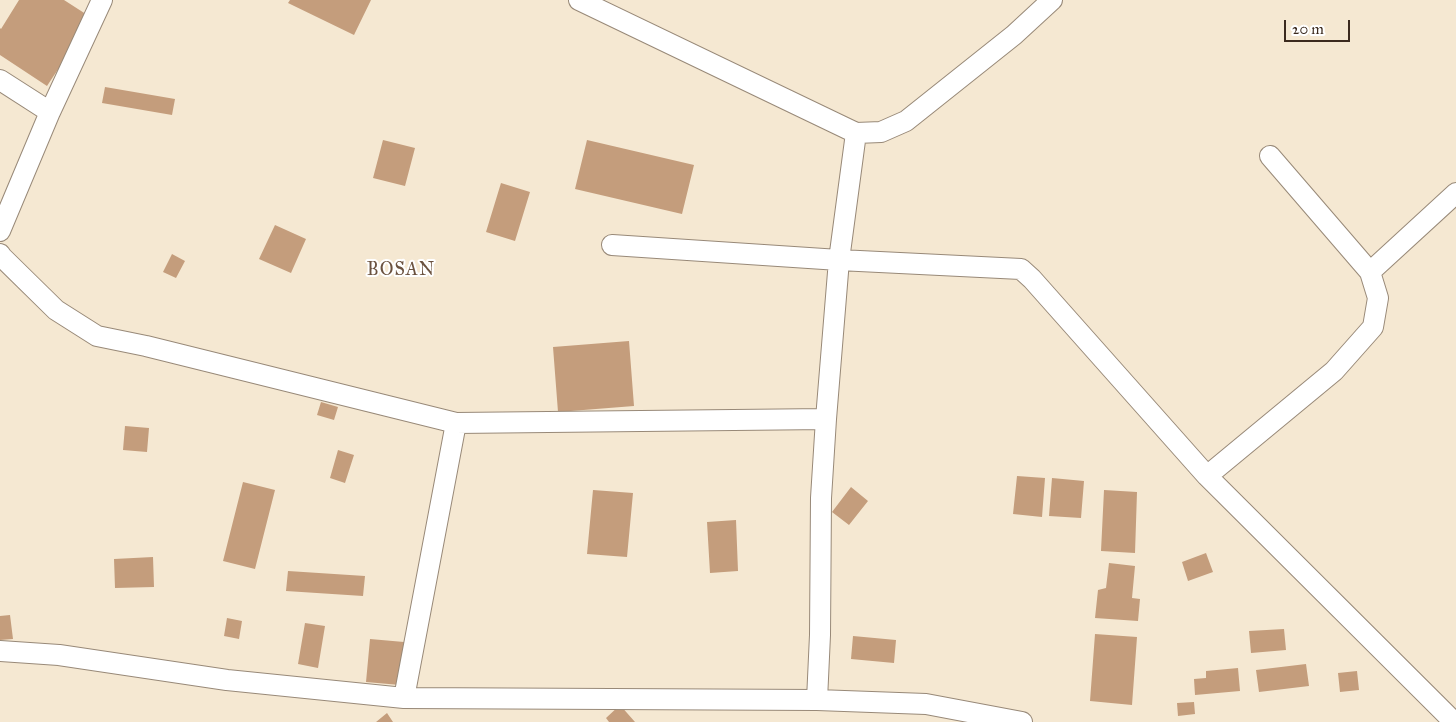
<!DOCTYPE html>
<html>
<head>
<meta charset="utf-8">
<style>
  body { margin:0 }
  #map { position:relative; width:1456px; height:722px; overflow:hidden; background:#f5e8d2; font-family:"IM FELL Great Primer",serif }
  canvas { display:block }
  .scale { position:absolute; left:1284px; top:20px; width:66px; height:22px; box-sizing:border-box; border:2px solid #3b2a1e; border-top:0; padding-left:6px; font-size:15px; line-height:18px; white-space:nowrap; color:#3b2a1e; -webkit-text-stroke:4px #fff; paint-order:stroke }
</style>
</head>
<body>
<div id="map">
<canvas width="1456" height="722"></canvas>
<div class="scale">20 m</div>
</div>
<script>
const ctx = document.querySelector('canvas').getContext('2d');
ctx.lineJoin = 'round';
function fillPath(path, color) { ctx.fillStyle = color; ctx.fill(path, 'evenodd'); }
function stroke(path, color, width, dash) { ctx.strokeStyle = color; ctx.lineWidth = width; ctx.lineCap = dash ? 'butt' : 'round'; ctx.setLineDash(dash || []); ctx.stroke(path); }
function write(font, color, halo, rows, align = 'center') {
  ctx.font = font + ' "IM FELL Great Primer",serif'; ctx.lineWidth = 4; ctx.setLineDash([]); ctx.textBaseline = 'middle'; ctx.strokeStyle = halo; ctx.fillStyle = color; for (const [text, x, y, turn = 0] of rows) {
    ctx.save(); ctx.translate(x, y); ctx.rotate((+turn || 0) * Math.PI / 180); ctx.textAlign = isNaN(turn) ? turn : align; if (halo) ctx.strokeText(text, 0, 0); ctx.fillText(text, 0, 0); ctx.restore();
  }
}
fillPath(new Path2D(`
  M 19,0 L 64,0 L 92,18 L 47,86 L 0,55 L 0,28 L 1,29 Z
  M 290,0 L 371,0 L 354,35 L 288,3 Z
  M 105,87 L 175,99 L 172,115 L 102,103 Z
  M 383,140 L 415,148 L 405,186 L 373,178 Z
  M 587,140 L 694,165 L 682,214 L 575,189 Z
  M 501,183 L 530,192 L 515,241 L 486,232 Z
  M 275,225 L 306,239 L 291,273 L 259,259 Z
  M 172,254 L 185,261 L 176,278 L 163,272 Z
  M 629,341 L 634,406 L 558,412 L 553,347 Z
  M 321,402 L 338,407 L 334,420 L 317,415 Z
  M 125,426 L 149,428 L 147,452 L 123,450 Z
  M 338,450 L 354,455 L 345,483 L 330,478 Z
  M 1017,476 L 1045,478 L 1042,517 L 1013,514 Z
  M 1052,478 L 1084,481 L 1081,518 L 1049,516 Z
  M 243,482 L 275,490 L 255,569 L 223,561 Z
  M 851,487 L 868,501 L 849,525 L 832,512 Z
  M 593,490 L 633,493 L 627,557 L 587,554 Z
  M 1104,490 L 1137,492 L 1135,553 L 1101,551 Z
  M 736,520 L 738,571 L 710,573 L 707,522 Z
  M 1206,553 L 1213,572 L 1188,581 L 1182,562 Z
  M 153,557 L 154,587 L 115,588 L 114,559 Z
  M 1109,563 L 1135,566 L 1132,598 L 1140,599 L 1138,621 L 1095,618 L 1098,590 L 1106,588 Z
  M 288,571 L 365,576 L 363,596 L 286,591 Z
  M 10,615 L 13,639 L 0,640 L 0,616 Z
  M 227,618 L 242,621 L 239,639 L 224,636 Z
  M 305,623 L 325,626 L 318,668 L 298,664 Z
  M 1284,629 L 1286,650 L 1251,653 L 1249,631 Z
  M 1095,634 L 1137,637 L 1132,705 L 1090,701 Z
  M 853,636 L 896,640 L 894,663 L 851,659 Z
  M 370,639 L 404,642 L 400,685 L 366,682 Z
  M 1306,664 L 1309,686 L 1259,692 L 1256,670 Z
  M 1238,668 L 1240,691 L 1195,695 L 1194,679 L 1206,678 L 1206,671 Z
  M 1357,671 L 1359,690 L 1340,692 L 1338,673 Z
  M 1194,702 L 1195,714 L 1178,716 L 1177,703 Z
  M 620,705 L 635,722 L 609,722 L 606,718 Z
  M 387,713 L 393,722 L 376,722 Z`), '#c49d7c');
const minor = new Path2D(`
  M 579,0 L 856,133 L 881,132 L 906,121 L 1014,35 L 1052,0
  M 0,80 L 50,112
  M 0,231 L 50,112 L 102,0
  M 612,245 L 839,260 L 1021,269 L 1032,279 L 1207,476 L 1454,722
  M 0,254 L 2,257 L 56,310 L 97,336 L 146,346 L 456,423 L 826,419
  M 1370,272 L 1456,193
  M 1207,476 L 1334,371 L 1373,327 L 1378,298 L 1370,272 L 1270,156
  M 0,651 L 59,655 L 227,680 L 404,698 L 817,700 L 926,704 L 1022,722
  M 404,698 L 456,423
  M 817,700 L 820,635 L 821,498 L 826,419 L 839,260 L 856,133`);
stroke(minor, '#988978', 22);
stroke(minor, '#fff', 20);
ctx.letterSpacing = '1px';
write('18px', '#6b523f', '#fff', [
  ["BOSAN",401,271]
]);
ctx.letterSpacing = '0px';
</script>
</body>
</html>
